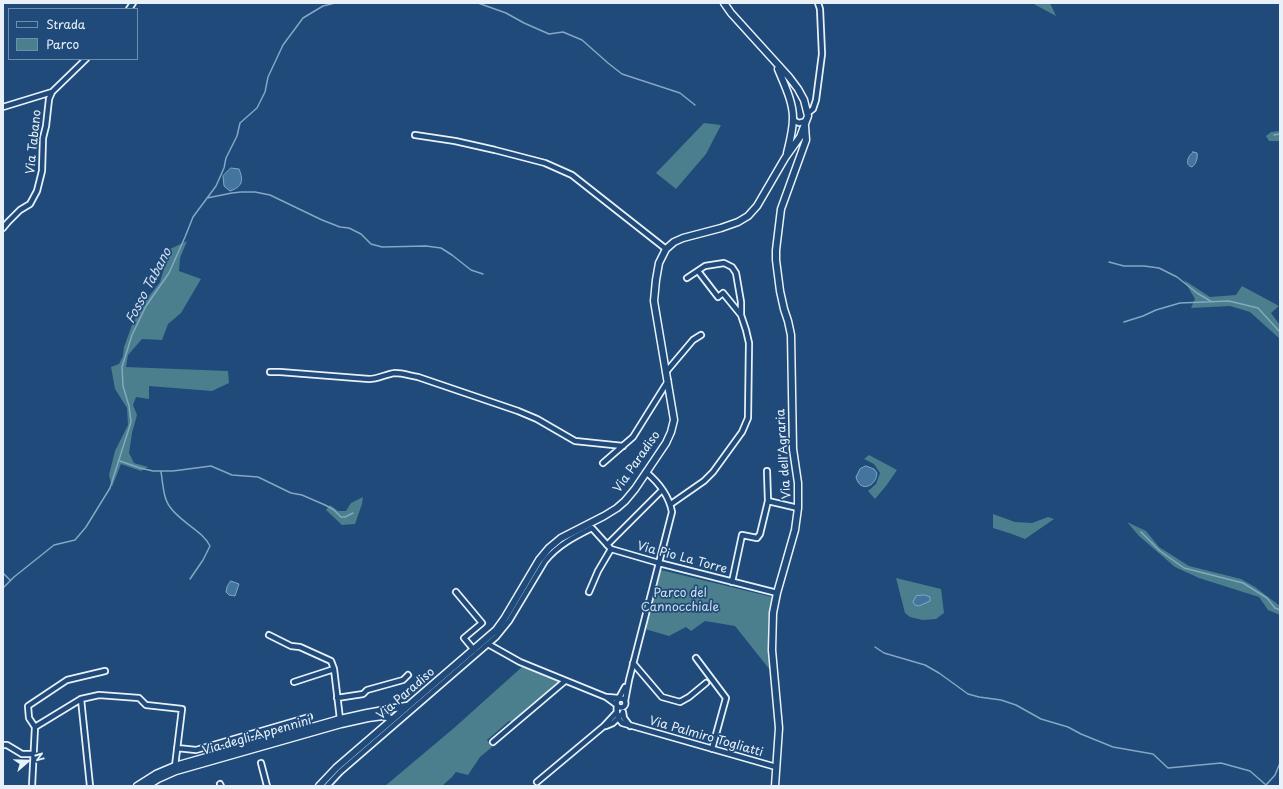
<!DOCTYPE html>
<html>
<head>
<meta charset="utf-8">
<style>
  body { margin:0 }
  #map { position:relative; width:1283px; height:789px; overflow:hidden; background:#1f4a7a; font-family:"Playpen Sans",sans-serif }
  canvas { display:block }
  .frame { position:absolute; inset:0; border:4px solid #e8f1f8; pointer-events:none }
  .legend { position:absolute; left:8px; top:8px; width:130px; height:52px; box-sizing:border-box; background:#1f4a7a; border:1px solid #6f8dac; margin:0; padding:5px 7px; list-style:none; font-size:12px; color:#e8f1f8 }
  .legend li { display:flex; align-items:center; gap:8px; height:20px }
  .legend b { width:20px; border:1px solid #6f8dac }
  .north { position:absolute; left:8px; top:741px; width:40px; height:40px; -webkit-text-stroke:3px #1f4a7a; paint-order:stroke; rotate:70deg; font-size:11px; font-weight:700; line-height:16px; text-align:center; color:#e8f1f8 }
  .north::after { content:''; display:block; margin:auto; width:14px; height:18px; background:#e8f1f8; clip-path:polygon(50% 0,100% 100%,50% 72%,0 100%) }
</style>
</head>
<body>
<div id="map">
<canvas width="1283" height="789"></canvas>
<div class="frame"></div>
<ul class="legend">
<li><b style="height:5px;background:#1f4a7a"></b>Strada</li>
<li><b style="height:11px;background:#4b7f8d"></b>Parco</li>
</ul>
<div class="north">N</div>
</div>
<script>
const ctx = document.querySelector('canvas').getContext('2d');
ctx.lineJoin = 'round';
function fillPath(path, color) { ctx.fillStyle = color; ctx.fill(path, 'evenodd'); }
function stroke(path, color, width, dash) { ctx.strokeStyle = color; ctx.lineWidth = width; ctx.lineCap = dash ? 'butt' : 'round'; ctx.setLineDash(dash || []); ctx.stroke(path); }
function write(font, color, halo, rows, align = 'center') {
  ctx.font = font + ' "Playpen Sans",sans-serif'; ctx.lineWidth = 3.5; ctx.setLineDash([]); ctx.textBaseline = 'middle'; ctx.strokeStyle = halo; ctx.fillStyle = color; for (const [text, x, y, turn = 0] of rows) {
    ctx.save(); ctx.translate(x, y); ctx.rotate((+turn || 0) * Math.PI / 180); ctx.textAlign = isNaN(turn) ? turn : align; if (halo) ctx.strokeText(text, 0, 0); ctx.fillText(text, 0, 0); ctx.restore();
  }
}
fillPath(new Path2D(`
  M 1032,3 L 1050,3 L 1056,16 Z
  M 704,123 L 721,125 L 706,154 L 676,189 L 656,173 Z
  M 1280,131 L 1280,141 L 1269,141 L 1266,136 L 1271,132 Z
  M 187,241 L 180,258 L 179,271 L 201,279 L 181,313 L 168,324 L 162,340 L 142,339 L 128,355 L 126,367 L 228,371 L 229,383 L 212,391 L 149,386 L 149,399 L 136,397 L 133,405 L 137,415 L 132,433 L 129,453 L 134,463 L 148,467 L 141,471 L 121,464 L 112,487 L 109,475 L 115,451 L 128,425 L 127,408 L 115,389 L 111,367 L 119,364 L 123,356 L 124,347 L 132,325 L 146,300 L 160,282 L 170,249 Z
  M 1184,280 L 1210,297 L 1236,295 L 1242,286 L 1279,306 L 1271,313 L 1280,325 L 1280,339 L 1250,312 L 1230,306 L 1191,308 L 1195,299 Z
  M 869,455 L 897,470 L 886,486 L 875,499 L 868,491 L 876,484 L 880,473 L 874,464 L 864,459 Z
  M 363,497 L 362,504 L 355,524 L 342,525 L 326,510 L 330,505 L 338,511 L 346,511 L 351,503 Z
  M 993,514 L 1015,522 L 1032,523 L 1048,517 L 1054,519 L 1025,539 L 1012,534 L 993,528 Z
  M 1127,522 L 1146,531 L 1159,547 L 1189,566 L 1241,579 L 1255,587 L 1280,606 L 1280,615 L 1268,610 L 1259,597 L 1199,578 L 1175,567 L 1139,536 Z
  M 661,570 L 772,597 L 769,637 L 770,670 L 735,626 L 705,621 L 691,631 L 686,627 L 669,636 L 645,629 Z
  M 896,578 L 941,589 L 944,613 L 936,619 L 923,620 L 910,617 L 905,613 Z
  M 522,667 L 561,682 L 514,722 L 509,721 L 487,740 L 492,747 L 480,757 L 468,775 L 456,772 L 452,777 L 442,786 L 385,786 L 454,728 Z`), '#4b7f8d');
const water = new Path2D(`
  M 1193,152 L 1197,153 C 1198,158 1196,164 1192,167 C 1184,165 1188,156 1193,152 Z
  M 231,168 L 239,169 C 244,181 242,187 230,191 L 224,186 L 223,176 Z
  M 866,466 L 874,469 L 877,473 C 876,487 860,493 856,477 L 860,469 Z
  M 231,581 L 239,584 L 235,596 L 229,595 L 226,592 L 227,587 Z
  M 925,595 L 930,597 L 930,601 L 919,606 L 915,605 L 913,602 L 916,596 Z`);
fillPath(water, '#43759f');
stroke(water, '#85a7c3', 1);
stroke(new Path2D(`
  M 478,3 L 506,13 L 524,23 L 549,34 L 563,32 L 582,40 L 608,63 L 622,74 L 680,93 L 695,105
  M 1274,135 L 1280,134
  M 207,198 L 232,193 L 241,192 L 255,192 L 270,195 L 322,220 L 340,227 L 349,228 L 361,234 L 371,244 L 382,247 L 426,246 L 441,248 L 452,255 L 471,270 L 483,274
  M 1109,262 L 1124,266 L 1144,266 L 1159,268 L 1177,277 L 1197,293 L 1212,302
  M 1124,322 L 1143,316 L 1156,310 L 1180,303 L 1229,301 L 1258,308 L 1280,332
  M 120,461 L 140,468 L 153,471 L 173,471 L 211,466 L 232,475 L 258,477 L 291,493 L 302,495 L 325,505 L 334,510 L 341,517 L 345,517 L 353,513
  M 161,472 C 163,483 163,498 170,507 C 180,522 203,531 210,546 L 203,560 L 190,579
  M 1141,532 L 1160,551 L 1184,568 L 1243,583 L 1267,598 L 1275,608 L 1280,610
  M 3,573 L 10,580
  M 3,588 L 14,577 L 54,545 L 75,540 L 86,527 L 110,488 L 131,422 L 129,406 L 123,386 L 122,367 L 132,335 L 146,306 L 169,273 L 185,237 L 193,217 L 216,186 L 224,168 L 226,158 L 237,136 L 240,123 L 257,108 L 265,92 L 268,77 L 283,45 L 303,18 L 323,6 L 335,3
  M 875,647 L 884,653 L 925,665 L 939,673 L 968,694 L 979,697 L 1001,700 L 1016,705 L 1041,719 L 1068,727 L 1081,734 L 1113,747 L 1153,754 L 1168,768 L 1221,763 L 1250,771 L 1266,785
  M 1266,786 L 1266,785 L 1275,775 L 1280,763`), '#85a7c3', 1.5);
const street = new Path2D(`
  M 129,9 L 133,3
  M 3,107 L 52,92
  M 808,113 L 813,109 L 816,100 L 822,54 L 820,9 L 818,3
  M 793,118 L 795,121 L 799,123 L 806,121
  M 415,135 L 455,141 L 495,150 L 545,163 L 572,175 L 666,249
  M 3,228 L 8,222 L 20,210 L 30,204 L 37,191 L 42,171 L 43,138 L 46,126 L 49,99 L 52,92 L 86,59
  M 698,271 L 718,297 L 723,293 L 741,315
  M 270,372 L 280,372 L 369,379 C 378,379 386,374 395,373 C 403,373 411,376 418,377 L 518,411 L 537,419 L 575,441 L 623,446
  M 666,372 L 693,340 L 701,335
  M 603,463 L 633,437 L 668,381
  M 768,501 L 798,508
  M 671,504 L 704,481 L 713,472 L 742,432 L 748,418 L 749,343 L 746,330 L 741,315 L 741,302 L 736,273 L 732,267 L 724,263 L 705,266 L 687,278
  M 607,545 L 662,490
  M 732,582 L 742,535 L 757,538 L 760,534 L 768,501 L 767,471
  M 456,592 L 482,623 L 464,638 L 474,650
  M 589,592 L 598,571 L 611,549
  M 269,635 L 291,646 L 300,647 L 331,661 L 334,669 L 340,719
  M 488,644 L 520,662 L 606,697 L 617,705 C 616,712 617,718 622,723 L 776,767
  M 696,658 L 726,698 L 712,749
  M 633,663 L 662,697 L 680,702 L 689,697 L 706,683
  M 294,682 L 334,669
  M 607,697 L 619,698 L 625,687
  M 337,698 L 363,694 L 367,690 L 403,680 L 408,675
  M616.5 703a4.5 4.5 0 1 1 9 0a4.5 4.5 0 1 1-9 0Z
  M 81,699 L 90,786
  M 625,701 L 629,680 L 672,512 C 669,496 658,482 646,472
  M 623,712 L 624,718 L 630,726
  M 606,726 L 613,723 L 623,713
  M 35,727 L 29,718 L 28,706 L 67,680 L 105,671
  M 493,742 L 565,681
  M 3,745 L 7,745 L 22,754 L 33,754
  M 177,748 L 196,750 L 309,717
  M 261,763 L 267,786
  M 537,782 L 604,726 L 616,713
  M 220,784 L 221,786
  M 32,786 L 35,727 L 81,699 L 99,695 L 139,698 L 146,705 L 182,709 L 175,766 L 175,768
  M 327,786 L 340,772 L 496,637 L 509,621 L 545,561 C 558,545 574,537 592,528 L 611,549 L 659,563 L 777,593`);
const secondary = new Path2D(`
  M 778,69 C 784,84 793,101 793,118 C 793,130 790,141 787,153
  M 137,786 L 156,774 L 175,766 L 340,719 L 367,713 L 406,706
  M 147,786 L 158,779 L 176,771 L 341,724 L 368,718 L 383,716 L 392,719
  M 319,786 L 336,768 L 496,630 L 504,619 L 539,560 L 549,548 L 561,538 L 604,516 L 617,508 L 625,501 L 635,489 L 666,443 L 671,432 L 674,420 L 654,301 L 656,280 L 659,263 L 666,249 L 674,242 L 683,238 L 721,228 L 738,222 L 748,216 L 757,206 L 785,158 L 800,137 L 808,116 L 804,100 L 798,89 L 789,77 L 731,13 L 724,3
  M 775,786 L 779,728 L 772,650 L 773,613 L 777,593 L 795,530 L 798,508 L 798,483 L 793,449 L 791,335 L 788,321 L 784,309 L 780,291 L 776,260 L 776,250 L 781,209 L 806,140 L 805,126`);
stroke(street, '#e8f1f8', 8);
stroke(secondary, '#e8f1f8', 9);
stroke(street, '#1f4a7a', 4.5);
stroke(secondary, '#1f4a7a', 6);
write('12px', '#e8f1f8', '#1f4a7a', [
  ["Via Tabano",34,142,-84],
  ["Via dell'Agraria",784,454,-94],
  ["Via Paradiso",637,462,-55],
  ["Via Pio La Torre",682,558,15],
  ["Via Paradiso",406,694,-41],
  ["Via degli Appennini",257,736,-16],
  ["Via Palmiro Togliatti",706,737,16]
]);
write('12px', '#d0e0e8', '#1f4a7a', [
  ["Parco del",680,594],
  ["Cannocchiale",680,608]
]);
write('italic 13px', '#cfdeeb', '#1f4a7a', [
  ["Fosso Tabano",149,286,-62]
]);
</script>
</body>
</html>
